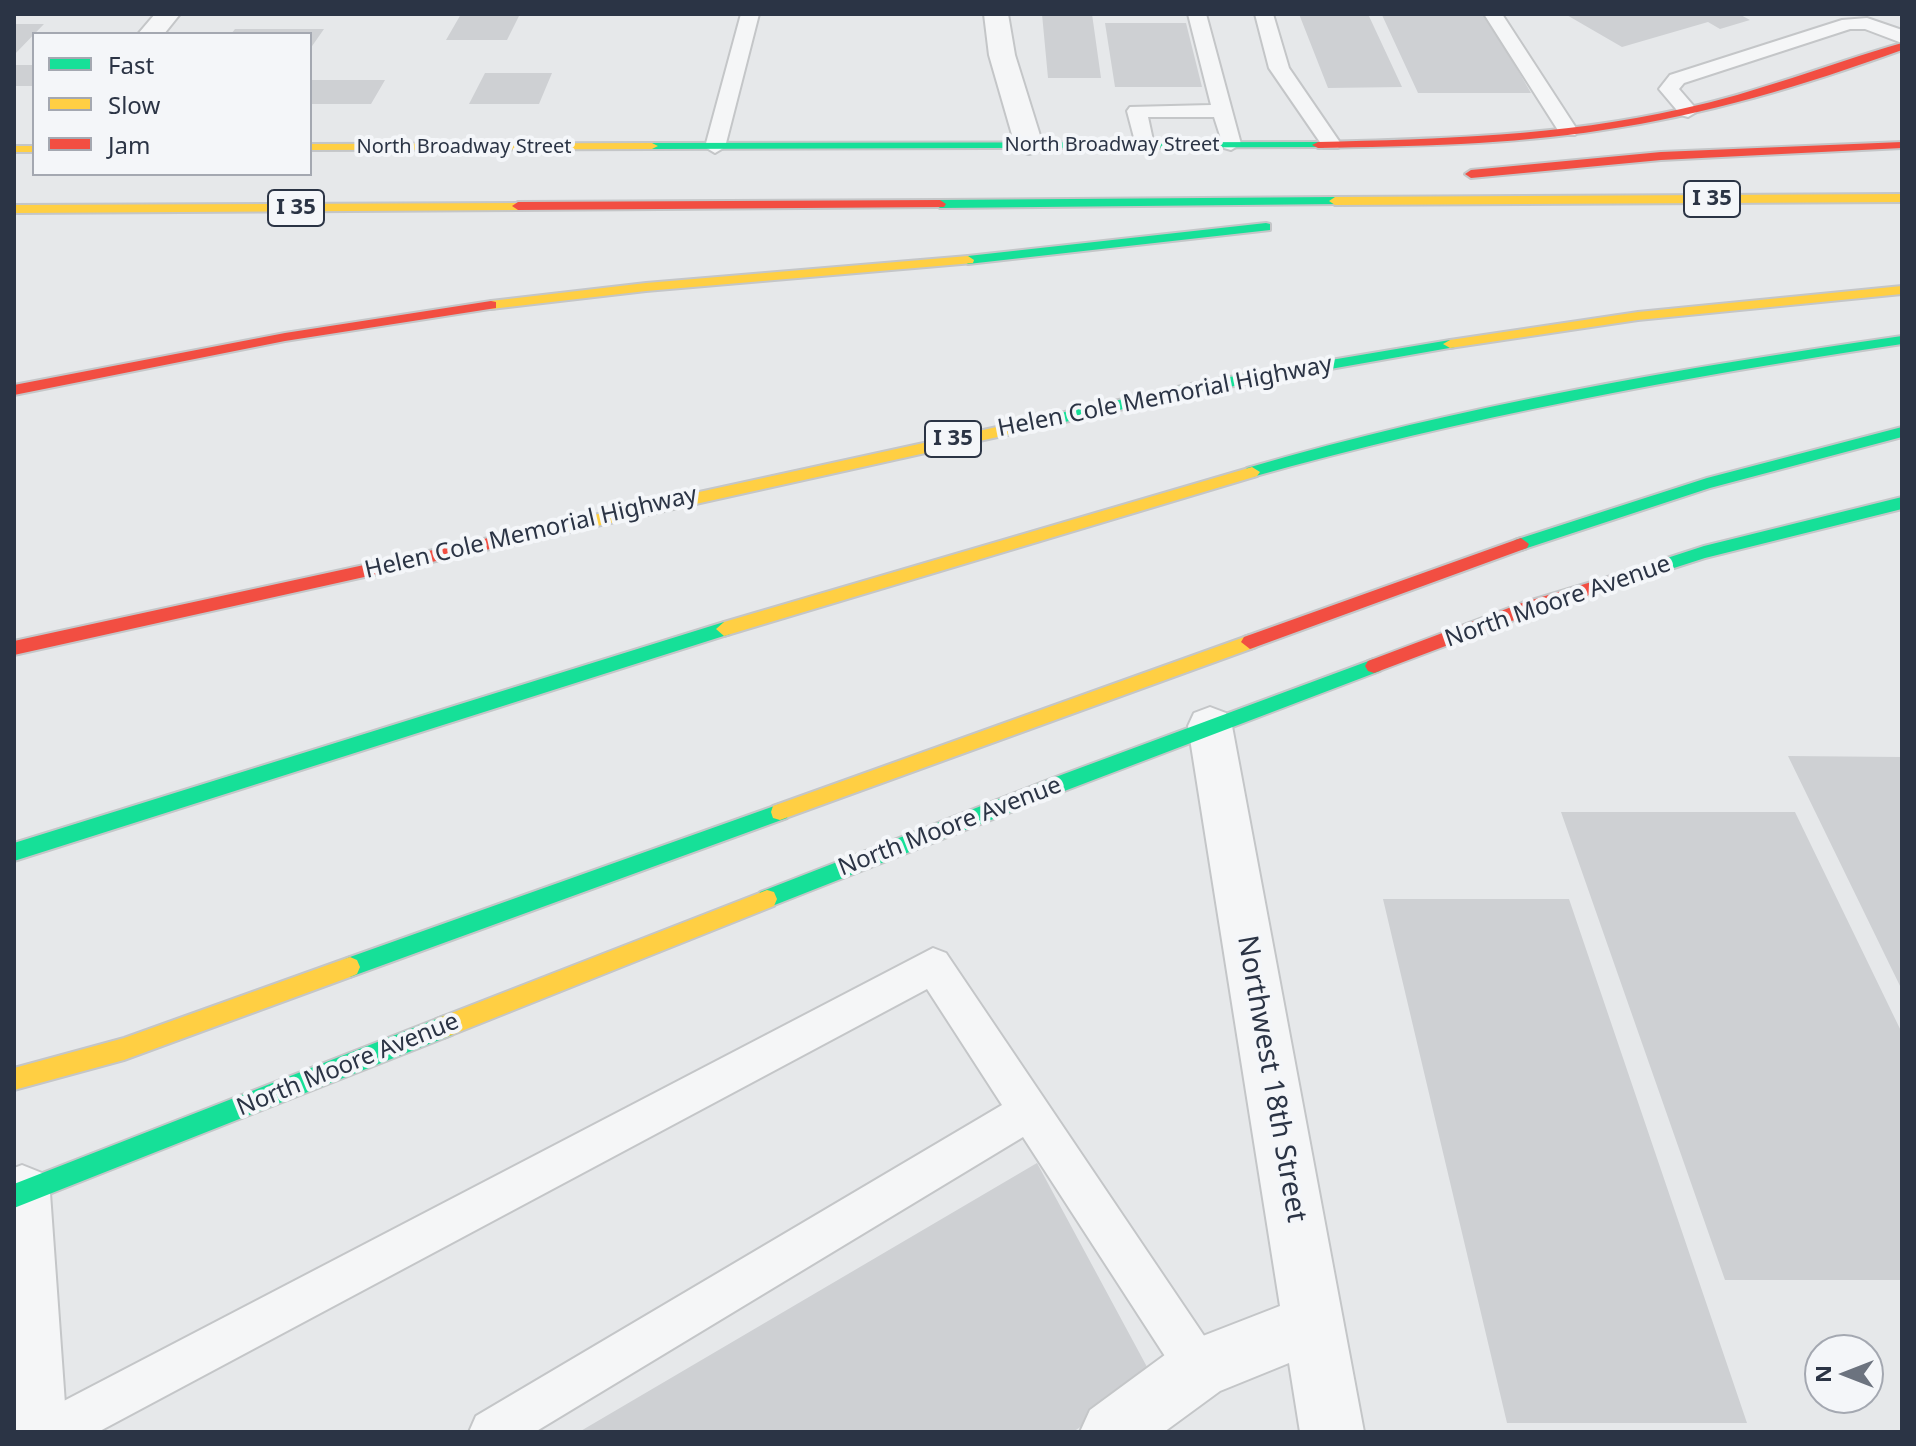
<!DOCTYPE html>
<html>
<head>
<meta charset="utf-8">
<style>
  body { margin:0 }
  #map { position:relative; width:1916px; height:1446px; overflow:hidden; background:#e6e8ea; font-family:"Noto Sans",sans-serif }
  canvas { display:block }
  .frame { position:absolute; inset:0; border:16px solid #2b3445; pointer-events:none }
  .legend { position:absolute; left:32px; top:32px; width:280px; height:144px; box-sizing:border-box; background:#f4f6f9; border:2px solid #a4a8b1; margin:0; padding:10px 14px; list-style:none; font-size:24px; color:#2b3445 }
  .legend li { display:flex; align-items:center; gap:16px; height:40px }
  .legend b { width:40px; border:2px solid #a4a8b1 }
  .north { position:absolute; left:1804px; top:1334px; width:80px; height:80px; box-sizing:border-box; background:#f4f6f9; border:2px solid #a4a8b1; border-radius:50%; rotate:270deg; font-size:22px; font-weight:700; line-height:32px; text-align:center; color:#2b3445 }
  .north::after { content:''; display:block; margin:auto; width:28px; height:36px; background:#6c737f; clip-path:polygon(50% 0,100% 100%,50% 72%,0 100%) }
</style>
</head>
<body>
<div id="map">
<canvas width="1916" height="1446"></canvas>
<div class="frame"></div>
<ul class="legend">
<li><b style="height:10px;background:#16e098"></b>Fast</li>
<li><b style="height:10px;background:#ffcf43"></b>Slow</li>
<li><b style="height:10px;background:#f24e42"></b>Jam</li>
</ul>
<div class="north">N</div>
</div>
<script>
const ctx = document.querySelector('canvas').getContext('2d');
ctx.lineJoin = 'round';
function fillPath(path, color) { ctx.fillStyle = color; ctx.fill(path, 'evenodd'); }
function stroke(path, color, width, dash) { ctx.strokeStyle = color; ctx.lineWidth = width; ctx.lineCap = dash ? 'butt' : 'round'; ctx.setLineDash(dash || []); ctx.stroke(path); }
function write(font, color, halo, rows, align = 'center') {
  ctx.font = font + ' "Noto Sans",sans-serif'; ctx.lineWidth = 8; ctx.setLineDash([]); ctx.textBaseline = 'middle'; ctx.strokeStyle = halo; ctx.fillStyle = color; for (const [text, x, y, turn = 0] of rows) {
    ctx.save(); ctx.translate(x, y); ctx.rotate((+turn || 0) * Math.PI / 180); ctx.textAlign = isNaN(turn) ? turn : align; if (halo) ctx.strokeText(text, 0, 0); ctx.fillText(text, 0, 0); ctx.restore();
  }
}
fillPath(new Path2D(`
  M 461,14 L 520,14 L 507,40 L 446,40 Z
  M 1042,14 L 1092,14 L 1101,78 L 1048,78 Z
  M 1299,14 L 1368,14 L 1402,87 L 1328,88 Z
  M 1565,14 L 1739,14 L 1750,20 L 1720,29 L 1708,22 L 1622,47 Z
  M 1382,15 L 1486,15 L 1531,93 L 1418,93 Z
  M 1105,23 L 1186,23 L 1202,87 L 1115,87 Z
  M 14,24 L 44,24 L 14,55 Z
  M 235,29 L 324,29 L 310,49 L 310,34 L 231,34 Z
  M 14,65 L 34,65 L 34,86 L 14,86 Z
  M 485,73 L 552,73 L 539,104 L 469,104 Z
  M 310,80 L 385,80 L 371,104 L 310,104 Z
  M 1788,756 L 1902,757 L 1902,990 Z
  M 1561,812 L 1795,812 L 1902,1033 L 1902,1280 L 1725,1280 Z
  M 1383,899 L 1569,899 L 1747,1423 L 1507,1423 Z
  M 1037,1163 L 1153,1378 L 1073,1432 L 579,1432 Z`), '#ced0d3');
const lane = new Path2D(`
  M 741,14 L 759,14 L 725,147 L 715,153 L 705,147 Z
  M 1188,14 L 1206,14 L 1241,144 L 1231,150 L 1224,148 L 1214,117 L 1148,117 L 1154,145 L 1144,151 L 1137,149 L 1127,111 L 1130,107 L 1211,105 Z
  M 1255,14 L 1273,14 L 1289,68 L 1341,144 L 1338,148 L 1324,148 L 1269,68 Z
  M 1484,14 L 1502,14 L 1578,131 L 1575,135 L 1561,135 Z
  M 1867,18 L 1902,30 L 1902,43 L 1865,29 L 1850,29 L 1684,83 L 1679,89 L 1698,111 L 1688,117 L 1681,115 L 1659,89 L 1670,75 L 1842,20 Z
  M 933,948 L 946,953 L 1215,1352 L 1221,1368 L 1215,1384 L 1199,1390 L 1183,1384 L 1023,1137 L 535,1432 L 469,1432 L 476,1416 L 1002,1105 L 927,989 L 98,1432 L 28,1432 L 35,1416 Z`);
const street = new Path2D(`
  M 155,14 L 180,14 L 164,34 L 138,34 Z
  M 984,14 L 1008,14 L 1015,55 L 1043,145 L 1039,151 L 1029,154 L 1019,151 L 1015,145 L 989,55 Z
  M 1210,707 L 1226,713 L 1232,726 L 1364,1432 L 1300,1432 L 1289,1363 L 1220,1391 L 1164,1432 L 1080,1432 L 1090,1410 L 1177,1346 L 1280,1306 L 1188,726 L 1194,713 Z
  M 22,1165 L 42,1173 L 50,1193 L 67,1432 L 14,1432 L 14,1168 Z`);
const fast = new Path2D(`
  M 1318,142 L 1322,143 L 1322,147 L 652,149 L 646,146 L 652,143 Z
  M 1335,197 L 1339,198 L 1339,204 L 940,208 L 934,204 L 940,200 Z
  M 1266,223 L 1270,224 L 1270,230 L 968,264 L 962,260 L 968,256 Z
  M 1902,336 L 1902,344 C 1682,377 1466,417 1252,477 L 1244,472 L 1247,468 C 1461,405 1681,368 1902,336 Z
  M 1450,340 L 1457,344 L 1455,347 L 1200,392 L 1006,435 L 999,430 L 1006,425 L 1200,382 Z
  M 1902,427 L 1902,437 L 1710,488 L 1521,550 L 1513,544 L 1515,540 L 1707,478 Z
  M 1902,497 L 1902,509 L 1705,558 L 1621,585 L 1613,579 L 1615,575 L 1704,546 Z
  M 724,622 L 730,624 L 732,629 L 730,634 L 14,861 L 14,843 Z
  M 1374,659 L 1380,661 L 1383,666 L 1380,671 L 1067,790 L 767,908 L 760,906 L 757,899 L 760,892 L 1053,778 Z
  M 780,804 L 787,806 L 789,812 L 787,818 L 350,977 L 343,974 L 340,967 L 343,960 L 350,957 Z
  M 444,1016 L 452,1019 L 455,1027 L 452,1035 L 14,1208 L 14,1184 Z`);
const slow = new Path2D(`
  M 310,144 L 652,143 L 658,146 L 652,149 L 310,150 Z
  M 14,146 L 34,146 L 34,152 L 14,152 Z
  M 1902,194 L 1902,202 L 1335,205 L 1329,201 L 1335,197 Z
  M 522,203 L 522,209 L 518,210 L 14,213 L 14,205 Z
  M 968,256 L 974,260 L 973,263 L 646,291 L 491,309 L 484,305 L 491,301 L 646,283 Z
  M 1902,286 L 1902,294 L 1638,320 L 1450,348 L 1443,344 L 1450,340 L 1638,312 Z
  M 1006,425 L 1013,430 L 1011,434 L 493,549 L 485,543 L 493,537 Z
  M 1252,467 L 1260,472 L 1257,476 L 724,636 L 716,629 L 724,622 Z
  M 1250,635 L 1256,637 L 1259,642 L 1256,647 L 780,820 L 773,818 L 771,812 L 773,806 Z
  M 767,890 L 774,892 L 777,899 L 774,906 L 444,1038 L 436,1035 L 433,1027 L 436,1019 Z
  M 350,957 L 357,960 L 360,967 L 357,974 L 350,977 L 124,1060 L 14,1090 L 14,1068 L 124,1038 Z`);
const jam = new Path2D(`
  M 1902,43 L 1902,50 C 1805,85 1706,115 1603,130 C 1509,145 1413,146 1318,148 L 1312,145 L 1318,142 C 1440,139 1562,136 1681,109 C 1757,93 1828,64 1902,43 Z
  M 1902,142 L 1902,148 L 1661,160 L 1471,178 L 1465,174 L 1471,170 L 1661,152 Z
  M 940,200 L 946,204 L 944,207 L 518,210 L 512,206 L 518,202 Z
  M 491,301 L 496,302 L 496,308 L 285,341 L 14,395 L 14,385 L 285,333 Z
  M 493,537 L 501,543 L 499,547 L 14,655 L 14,641 Z
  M 1521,538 L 1529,544 L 1527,548 L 1250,649 L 1241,642 L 1244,637 Z
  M 1621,573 L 1629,579 L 1627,583 L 1533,613 L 1374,673 L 1368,671 L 1365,666 L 1368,661 L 1522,603 Z`);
stroke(lane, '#c4c6c8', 4);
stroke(street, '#c4c6c8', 4);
stroke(fast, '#c4c6c8', 4);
stroke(slow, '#c4c6c8', 4);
stroke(jam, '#c4c6c8', 4);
fillPath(lane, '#f5f6f7');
fillPath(street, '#f5f6f7');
fillPath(fast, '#16e098');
fillPath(slow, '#ffcf43');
fillPath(jam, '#f24e42');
write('20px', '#2b3445', '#f4f6f9', [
  ["North Broadway Street",1112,145],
  ["North Broadway Street",464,147]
]);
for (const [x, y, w] of [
  [1712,199,56],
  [296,208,56],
  [953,439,56]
]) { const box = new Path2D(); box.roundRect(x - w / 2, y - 18, w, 36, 6); ctx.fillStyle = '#f4f6f9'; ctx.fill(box); stroke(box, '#2b3445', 2); }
write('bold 22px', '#2b3445', null, [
  ["I 35",1712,199],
  ["I 35",296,208],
  ["I 35",953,439]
]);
write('24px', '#2b3445', '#f4f6f9', [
  ["Helen Cole Memorial Highway",1165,397,-11],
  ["Helen Cole Memorial Highway",531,533,-13],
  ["North Moore Avenue",1558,602,-19],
  ["North Moore Avenue",950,827,-21],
  ["North Moore Avenue",348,1065,-22]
]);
write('28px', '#2b3445', '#f4f6f9', [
  ["Northwest 18th Street",1271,1079,80]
]);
</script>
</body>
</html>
